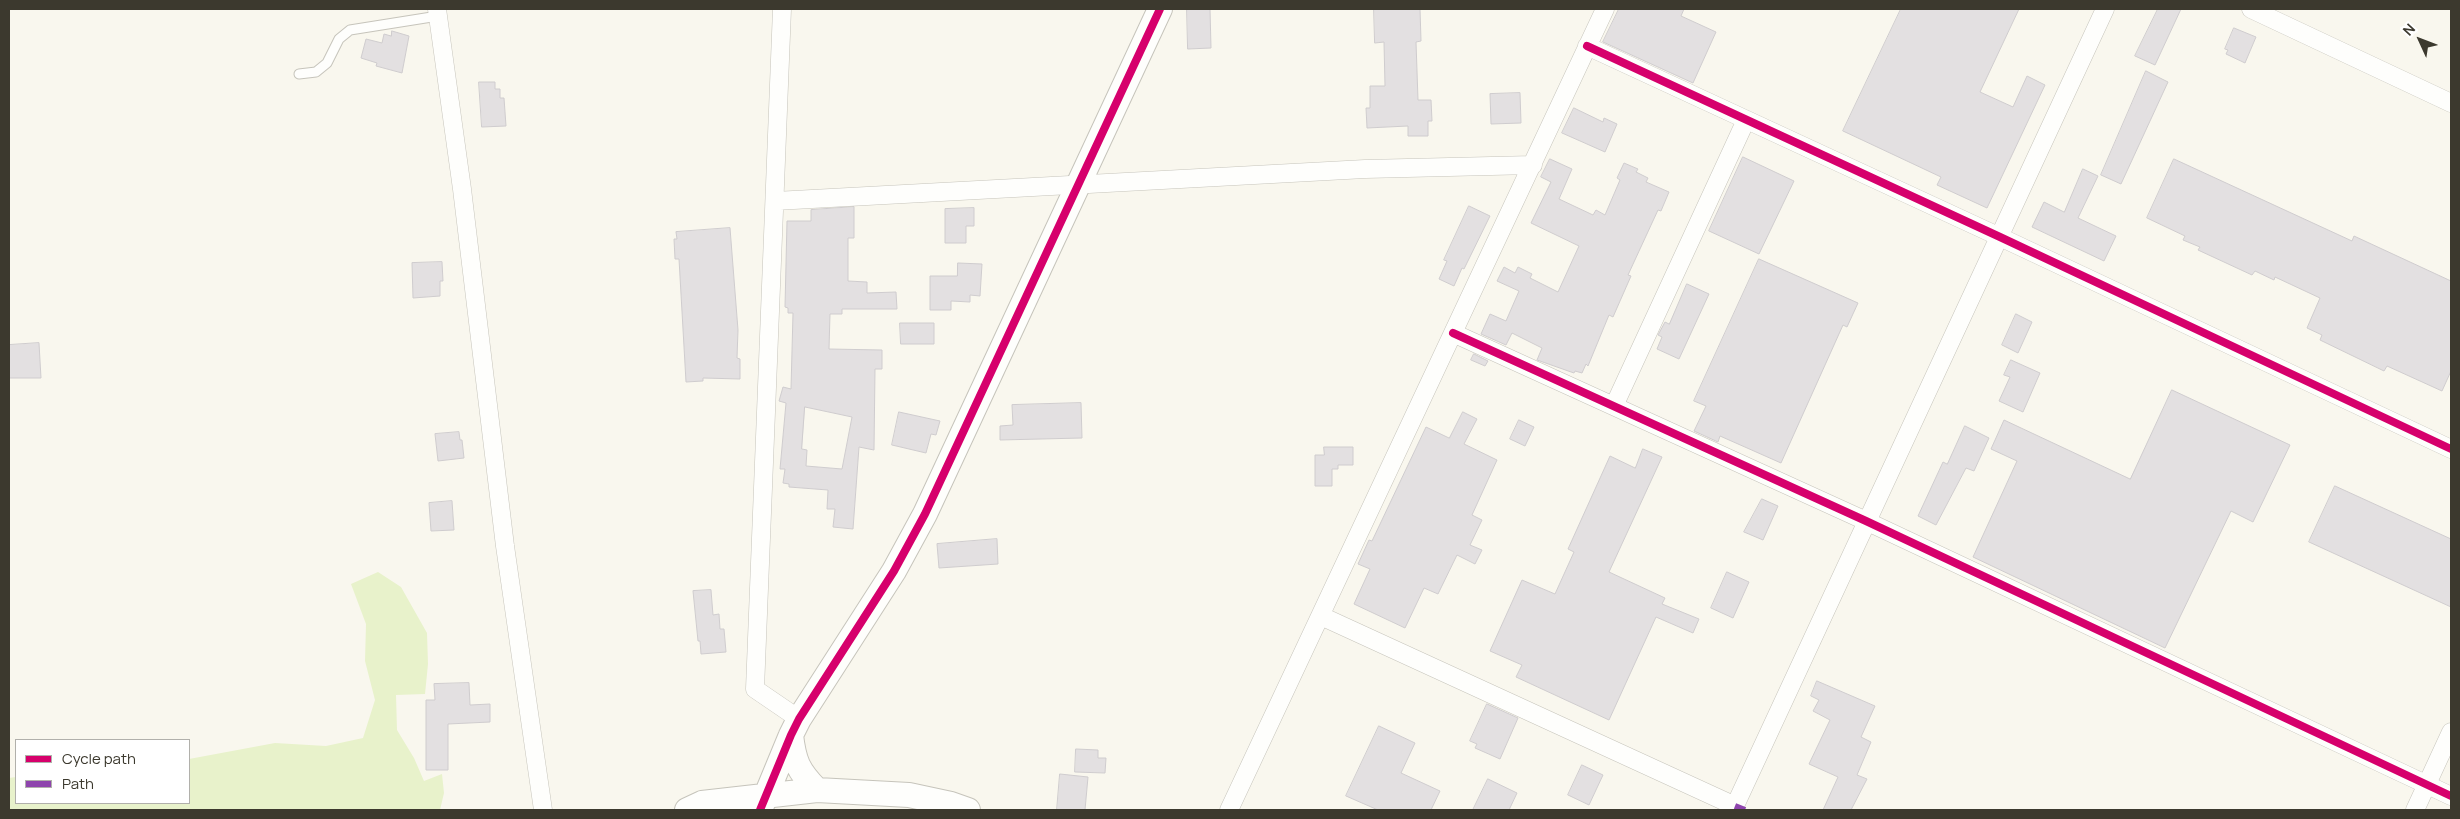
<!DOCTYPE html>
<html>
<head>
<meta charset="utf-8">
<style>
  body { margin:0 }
  #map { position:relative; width:2460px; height:819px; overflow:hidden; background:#f9f7ee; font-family:Manrope,sans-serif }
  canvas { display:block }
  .frame { position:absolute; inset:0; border:10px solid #3c392e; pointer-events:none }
  .legend { position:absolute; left:15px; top:739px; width:175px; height:65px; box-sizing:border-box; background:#fff; border:1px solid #b1b0ab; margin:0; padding:6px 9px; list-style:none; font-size:15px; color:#3c392e }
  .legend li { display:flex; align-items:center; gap:10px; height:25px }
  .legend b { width:25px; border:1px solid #b1b0ab }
  .north { position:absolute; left:2395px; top:15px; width:50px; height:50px; -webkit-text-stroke:4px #fff; paint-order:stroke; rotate:313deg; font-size:14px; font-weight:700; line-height:20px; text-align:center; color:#3c392e }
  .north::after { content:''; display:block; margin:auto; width:18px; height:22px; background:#3c392e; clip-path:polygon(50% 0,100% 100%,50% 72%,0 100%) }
</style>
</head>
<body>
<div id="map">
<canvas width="2460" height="819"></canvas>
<div class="frame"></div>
<ul class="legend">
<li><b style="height:6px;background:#d6006c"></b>Cycle path</li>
<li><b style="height:6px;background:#8e44ad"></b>Path</li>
</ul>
<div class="north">N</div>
</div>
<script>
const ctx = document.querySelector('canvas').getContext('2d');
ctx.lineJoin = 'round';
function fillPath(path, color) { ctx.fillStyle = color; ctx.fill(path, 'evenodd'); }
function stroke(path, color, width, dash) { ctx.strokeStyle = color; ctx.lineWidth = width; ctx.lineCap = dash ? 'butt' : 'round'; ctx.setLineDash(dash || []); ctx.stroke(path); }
fillPath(new Path2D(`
  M 378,572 L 401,587 L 427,633 L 428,664 L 425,694 L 396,695 L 397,730 L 414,758 L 424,781 L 442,774 L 444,793 L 440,810 L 9,810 L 9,778 L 16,777 L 16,803 L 189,803 L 189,759 L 275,743 L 326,746 L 363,738 L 375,700 L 365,661 L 366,624 L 351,584 Z`), '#e8f2cb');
const building = new Path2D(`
  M 1187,9 L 1210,9 L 1211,48 L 1188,49 Z
  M 1374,9 L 1420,9 L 1421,41 L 1416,42 L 1418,100 L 1431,100 L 1432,121 L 1428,121 L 1428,136 L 1408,136 L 1408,126 L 1367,128 L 1366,108 L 1370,108 L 1370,86 L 1385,86 L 1384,42 L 1375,43 Z
  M 1619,9 L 1684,9 L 1681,16 L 1716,32 L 1693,83 L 1603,42 Z
  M 1901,9 L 2019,9 L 1980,92 L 2013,107 L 2027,76 L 2045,85 L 1987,208 L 1937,185 L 1941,177 L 1843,131 Z
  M 2158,9 L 2181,9 L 2155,65 L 2135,56 Z
  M 2234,28 L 2256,37 L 2245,63 L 2226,54 L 2228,50 L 2225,49 Z
  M 392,31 L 409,36 L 402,73 L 376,66 L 377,63 L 361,58 L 366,39 L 382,43 L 384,34 L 391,36 Z
  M 2146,71 L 2168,82 L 2121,184 L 2101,175 Z
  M 479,82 L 495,82 L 495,89 L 500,89 L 500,98 L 504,98 L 506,126 L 482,127 Z
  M 1520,93 L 1521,123 L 1491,124 L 1490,94 Z
  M 1574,108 L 1603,122 L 1604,118 L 1617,124 L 1605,152 L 1562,133 Z
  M 1743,157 L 1794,181 L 1759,254 L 1709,231 Z
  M 1550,159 L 1572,169 L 1559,199 L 1593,215 L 1596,210 L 1605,215 L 1620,180 L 1617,178 L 1624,163 L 1638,169 L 1636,172 L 1648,178 L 1646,182 L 1669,192 L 1661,211 L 1658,210 L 1628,275 L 1631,276 L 1613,317 L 1609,315 L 1588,366 L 1586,364 L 1582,373 L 1575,371 L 1574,373 L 1537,360 L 1542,348 L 1512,333 L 1506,345 L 1481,334 L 1490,314 L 1506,321 L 1519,291 L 1497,281 L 1504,267 L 1515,273 L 1518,267 L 1532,274 L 1530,278 L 1558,292 L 1579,246 L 1531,223 L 1551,182 L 1541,177 Z
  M 2174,159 L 2352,241 L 2354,236 L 2451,281 L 2451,371 L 2442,391 L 2387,366 L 2384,371 L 2320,340 L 2322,335 L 2307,328 L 2320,298 L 2275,277 L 2274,280 L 2255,271 L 2252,275 L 2198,250 L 2200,247 L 2183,240 L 2185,236 L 2147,218 Z
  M 2083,169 L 2098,176 L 2078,218 L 2116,236 L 2104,261 L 2032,227 L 2044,202 L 2064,212 Z
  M 1469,206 L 1490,216 L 1464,269 L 1462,268 L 1454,286 L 1439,279 L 1447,261 L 1444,260 Z
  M 854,207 L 854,238 L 848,238 L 848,281 L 867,282 L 867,293 L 896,292 L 897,309 L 842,309 L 842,314 L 830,314 L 829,349 L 882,350 L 882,369 L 875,369 L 874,450 L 859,447 L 853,529 L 833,527 L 835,509 L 827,509 L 828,490 L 789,487 L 789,484 L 783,483 L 785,469 L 780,469 L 786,403 L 779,401 L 783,387 L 791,389 L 793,313 L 788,313 L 788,308 L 785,307 L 787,221 L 811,221 L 811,210 ZM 805,407 L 852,417 L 842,469 L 806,466 L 807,450 L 802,449 Z
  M 974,208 L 974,226 L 966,226 L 966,243 L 945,243 L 945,209 Z
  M 730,228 L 738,330 L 737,358 L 740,359 L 740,379 L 703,378 L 703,381 L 686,382 L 679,259 L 675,259 L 674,239 L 677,239 L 676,232 Z
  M 1759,259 L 1858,303 L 1847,327 L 1843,325 L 1781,463 L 1720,436 L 1718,442 L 1694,431 L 1706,406 L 1694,401 Z
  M 442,262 L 443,281 L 440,281 L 440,296 L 413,298 L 412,263 Z
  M 958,263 L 982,264 L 980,296 L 970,295 L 970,302 L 951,301 L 951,310 L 930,310 L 930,276 L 957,276 Z
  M 1687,284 L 1709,294 L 1679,359 L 1657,349 L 1662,337 L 1658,335 L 1665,322 L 1669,324 Z
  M 2016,314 L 2032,322 L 2018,353 L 2002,345 Z
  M 900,323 L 934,323 L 934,344 L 901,344 Z
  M 39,343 L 41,378 L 9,378 L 9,345 Z
  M 1474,354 L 1488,361 L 1485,366 L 1471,360 Z
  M 2011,360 L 2040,373 L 2023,412 L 1999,401 L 2010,377 L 2004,375 Z
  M 2172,390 L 2290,445 L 2253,522 L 2231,511 L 2165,648 L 1973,557 L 2017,461 L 1991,449 L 2004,420 L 2130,479 Z
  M 1081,403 L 1082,438 L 1000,440 L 1000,426 L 1013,425 L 1012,405 Z
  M 899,412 L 940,421 L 936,435 L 931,434 L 926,453 L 892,445 Z
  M 1463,412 L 1477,419 L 1464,444 L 1497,460 L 1472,515 L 1482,520 L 1470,545 L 1482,550 L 1475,564 L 1457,555 L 1438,594 L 1424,588 L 1405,628 L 1354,604 L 1370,569 L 1358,564 L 1369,540 L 1372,541 L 1426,427 L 1449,438 Z
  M 1519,420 L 1534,427 L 1525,446 L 1510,439 Z
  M 1965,426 L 1989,438 L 1974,471 L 1966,468 L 1936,525 L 1918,516 L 1943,462 L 1947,464 Z
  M 459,432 L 460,440 L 462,440 L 464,458 L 438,461 L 435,434 Z
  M 1324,447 L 1353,447 L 1353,465 L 1338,465 L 1338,469 L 1332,469 L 1332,486 L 1315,486 L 1315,455 L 1324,455 Z
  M 1643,449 L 1662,457 L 1609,572 L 1665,598 L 1662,604 L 1699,619 L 1693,633 L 1656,617 L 1609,720 L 1516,677 L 1522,665 L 1490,651 L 1522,580 L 1555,594 L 1574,552 L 1568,549 L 1610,456 L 1635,468 Z
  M 2335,486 L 2451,539 L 2451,607 L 2309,542 Z
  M 1762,499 L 1778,506 L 1763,540 L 1744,532 Z
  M 452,501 L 454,530 L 431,531 L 429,503 Z
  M 997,539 L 998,564 L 939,568 L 937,544 Z
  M 1727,572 L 1749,582 L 1733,618 L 1711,608 Z
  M 711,590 L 713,615 L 719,614 L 720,629 L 724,629 L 726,652 L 701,654 L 700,641 L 698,641 L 693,591 Z
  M 1817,681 L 1875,706 L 1861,737 L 1871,742 L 1857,775 L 1867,779 L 1851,810 L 1823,810 L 1838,777 L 1809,764 L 1830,720 L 1813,711 L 1819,700 L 1811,696 Z
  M 469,683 L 470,705 L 490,704 L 490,722 L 448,724 L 448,770 L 426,770 L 426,700 L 435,700 L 434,684 Z
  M 1487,704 L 1518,718 L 1500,759 L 1475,748 L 1477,744 L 1470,741 Z
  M 1379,726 L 1415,743 L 1401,773 L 1440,791 L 1431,810 L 1378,810 L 1346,796 Z
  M 1076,749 L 1098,750 L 1098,758 L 1106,758 L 1105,773 L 1075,772 Z
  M 1582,765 L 1603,775 L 1589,805 L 1568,795 Z
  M 1060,774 L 1088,777 L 1085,810 L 1057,810 Z
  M 1488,779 L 1517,793 L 1509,810 L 1473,810 Z`);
fillPath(building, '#e3e0e1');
stroke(building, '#cfccce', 1);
const lane = new Path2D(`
  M 299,74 L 316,72 L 327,63 L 339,39 L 350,30 L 438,16`);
const street = new Path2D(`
  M 437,9 L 462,189 L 505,546 L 543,810
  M 782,9 L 755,689 L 799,719
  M 2251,9 L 2451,103
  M 1587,46 L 2000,237 L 2451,449
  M 775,201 L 1365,169 L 1533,165
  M 1453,333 L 1866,521 L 2451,796
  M 1614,406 L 1746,120
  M 1321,616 L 1735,806
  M 1229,810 L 1605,9
  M 1733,810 L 2105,9
  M 2415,810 L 2451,732`);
const secondary = new Path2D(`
  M 791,735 C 794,761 798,771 817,790
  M 687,810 L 702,803 L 817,790 L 909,795 L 951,804 L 968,810
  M 760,810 L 791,735 L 799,719 L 894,571 L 925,514 L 1160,9`);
stroke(lane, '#c6c4bb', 11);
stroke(street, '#c6c4bb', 19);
stroke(secondary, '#c6c4bb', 26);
stroke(lane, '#fefefc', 9);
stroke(street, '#fefefc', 18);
stroke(secondary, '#fefefc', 24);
stroke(new Path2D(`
  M 1735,806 L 1745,810`), '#8e44ad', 6, [12, 6]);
stroke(new Path2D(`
  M 1587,46 L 2000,237 L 2451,449
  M 1453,333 L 1866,521 L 2451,796
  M 760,810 L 791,735 L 799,719 L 894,571 L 925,514 L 1160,9`), '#d6006c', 8);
</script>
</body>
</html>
